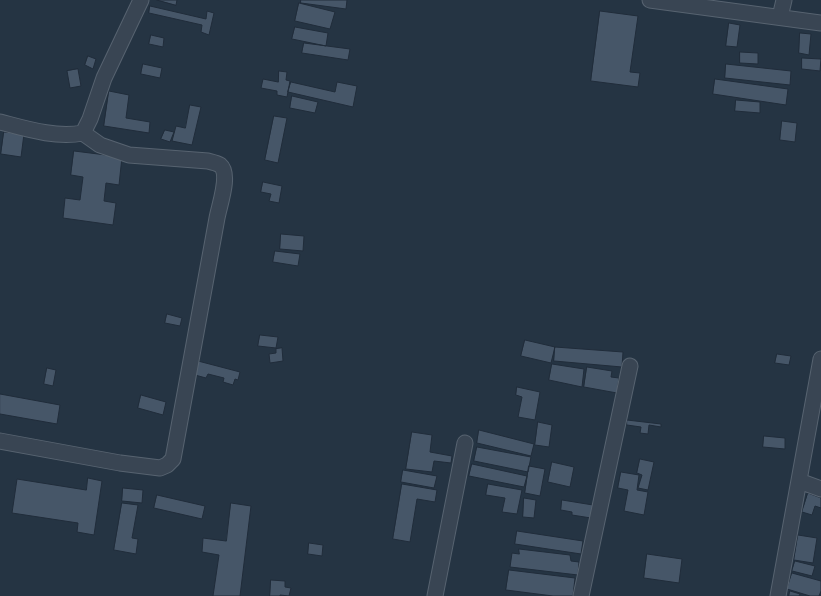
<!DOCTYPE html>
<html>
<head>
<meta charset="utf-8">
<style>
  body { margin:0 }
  canvas { display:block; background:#253443 }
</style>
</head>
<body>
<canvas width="821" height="596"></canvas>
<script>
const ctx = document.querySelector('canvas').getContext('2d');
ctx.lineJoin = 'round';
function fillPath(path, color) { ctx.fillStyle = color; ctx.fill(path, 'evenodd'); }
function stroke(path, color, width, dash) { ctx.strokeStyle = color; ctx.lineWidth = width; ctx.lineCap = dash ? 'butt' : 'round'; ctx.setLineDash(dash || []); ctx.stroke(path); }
const building = new Path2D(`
  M 157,0 L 177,0 L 176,5 Z
  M 301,0 L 347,0 L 346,9 L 301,3 Z
  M 299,3 L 335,12 L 330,29 L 295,21 Z
  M 150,6 L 206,19 L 207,11 L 214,13 L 209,35 L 201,32 L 202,25 L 149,13 Z
  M 600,11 L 638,16 L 630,72 L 640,73 L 638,87 L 591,81 Z
  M 729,23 L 740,25 L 737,47 L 726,46 Z
  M 295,27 L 328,33 L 326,46 L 292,39 Z
  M 800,33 L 811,34 L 809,55 L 799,53 Z
  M 151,35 L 164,38 L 163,47 L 149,44 Z
  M 304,43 L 350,49 L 348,60 L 302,53 Z
  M 740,52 L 758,53 L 758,64 L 740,63 Z
  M 88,56 L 96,59 L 93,69 L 85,65 Z
  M 802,58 L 821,59 L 820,71 L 802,69 Z
  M 143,64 L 162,68 L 160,78 L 141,74 Z
  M 726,64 L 791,71 L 790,85 L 725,78 Z
  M 78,69 L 81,86 L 70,88 L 67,71 Z
  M 279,71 L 287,72 L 286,80 L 290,81 L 287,97 L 277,95 L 277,91 L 261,88 L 263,79 L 278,82 Z
  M 715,79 L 788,89 L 786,105 L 713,94 Z
  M 291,82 L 335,92 L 337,82 L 357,86 L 353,107 L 288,92 Z
  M 109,91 L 129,95 L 126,118 L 150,122 L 149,133 L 104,126 Z
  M 292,96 L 318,102 L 315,113 L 290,108 Z
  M 736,100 L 760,102 L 760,113 L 735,111 Z
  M 190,105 L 201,107 L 192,145 L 172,141 L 176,126 L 185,128 Z
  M 274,116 L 287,118 L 278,163 L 265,160 Z
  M 782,121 L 797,123 L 795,142 L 780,140 Z
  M 165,130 L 174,132 L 170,142 L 161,139 Z
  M 4,132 L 24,134 L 21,157 L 1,154 Z
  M 74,151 L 122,157 L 119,185 L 106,183 L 104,201 L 116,203 L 113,225 L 63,218 L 65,198 L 80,200 L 83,177 L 71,175 Z
  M 263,182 L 282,186 L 279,203 L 269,201 L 271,194 L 261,192 Z
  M 281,234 L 304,236 L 303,251 L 280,249 Z
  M 275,251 L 300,254 L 298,266 L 273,262 Z
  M 167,314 L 182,318 L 180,326 L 165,323 Z
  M 260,335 L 278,337 L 276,348 L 258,346 Z
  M 525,340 L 555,347 L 551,363 L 521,356 Z
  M 555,347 L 623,352 L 622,367 L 554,361 Z
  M 282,348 L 283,361 L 270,363 L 269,354 L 276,353 L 276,349 Z
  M 777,354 L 791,356 L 789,365 L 775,363 Z
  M 198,361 L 240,372 L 238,380 L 235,379 L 233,385 L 223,382 L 224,378 L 208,374 L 206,378 L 195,375 Z
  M 552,364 L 584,369 L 582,387 L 549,380 Z
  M 587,367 L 612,371 L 611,377 L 619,378 L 617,393 L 584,387 Z
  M 47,368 L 56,370 L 53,386 L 44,384 Z
  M 517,387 L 540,392 L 535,420 L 518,417 L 522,397 L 516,395 Z
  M 0,394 L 60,405 L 57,424 L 0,414 Z
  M 141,395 L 166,402 L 163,415 L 138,408 Z
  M 627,420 L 661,424 L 661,427 L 649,425 L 648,434 L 640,433 L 641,427 L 627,425 Z
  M 538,422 L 552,425 L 549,447 L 535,445 Z
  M 479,430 L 534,444 L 531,456 L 477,443 Z
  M 412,432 L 432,435 L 430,452 L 452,456 L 451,463 L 434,461 L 432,472 L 406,469 Z
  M 764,436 L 785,438 L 785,449 L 763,447 Z
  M 477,447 L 531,457 L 528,472 L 474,461 Z
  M 640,459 L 654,462 L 648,490 L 638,488 L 642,475 L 637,473 Z
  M 552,462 L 574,467 L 570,487 L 548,482 Z
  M 472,464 L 527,476 L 524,487 L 469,476 Z
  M 529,466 L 545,469 L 540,496 L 525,493 Z
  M 403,470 L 437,476 L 434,488 L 401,482 Z
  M 621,472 L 639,475 L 637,490 L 648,492 L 644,515 L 624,511 L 628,490 L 618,488 Z
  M 88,478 L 102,481 L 94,535 L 77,532 L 78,523 L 12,513 L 17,479 L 86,490 Z
  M 402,484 L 437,490 L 435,502 L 417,499 L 410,542 L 393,539 Z
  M 488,484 L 522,490 L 517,514 L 502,512 L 505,498 L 486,495 Z
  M 123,488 L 143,490 L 142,503 L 122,501 Z
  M 808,493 L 821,498 L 821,508 L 815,506 L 812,515 L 802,512 Z
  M 157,495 L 205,506 L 202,519 L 154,508 Z
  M 524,498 L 536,500 L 534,518 L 523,517 Z
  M 562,500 L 593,505 L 591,518 L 572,515 L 572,512 L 561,510 Z
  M 122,503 L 138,505 L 132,538 L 138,539 L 136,554 L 114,550 Z
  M 231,503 L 251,506 L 240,596 L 213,596 L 219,555 L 202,552 L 203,538 L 226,541 Z
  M 517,531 L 583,541 L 581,554 L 515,544 Z
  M 798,535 L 817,538 L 813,563 L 794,560 Z
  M 309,543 L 323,545 L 322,556 L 308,554 Z
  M 519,549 L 570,555 L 571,561 L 579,562 L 578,575 L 510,567 L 512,553 L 519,554 Z
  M 647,554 L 682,559 L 679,583 L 644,578 Z
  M 795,561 L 815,566 L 812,576 L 792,571 Z
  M 509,570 L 575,578 L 573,596 L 553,596 L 506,590 Z
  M 792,573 L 821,581 L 821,591 L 819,596 L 810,596 L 787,589 Z
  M 271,580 L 285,581 L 285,587 L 291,588 L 289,596 L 280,595 L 280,596 L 270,596 Z
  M 790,591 L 800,594 L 799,596 L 789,596 Z`);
fillPath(building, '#465668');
stroke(building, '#202c3a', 1);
const street = new Path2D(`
  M 650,0 L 821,23
  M 780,17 L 784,0
  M 0,122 C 27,129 55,138 83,133 L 90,119 L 104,78 L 141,0
  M 0,441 L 120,463 L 160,468 L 167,465 L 173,459 L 217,218 C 219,206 231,174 220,165 C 217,163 212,162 208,161 L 129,155 L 100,145 L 83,133
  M 799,481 L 821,489
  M 435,596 L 465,443
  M 581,596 L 630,366
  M 778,596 L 821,359`);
stroke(street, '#576370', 17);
stroke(street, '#394553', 15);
</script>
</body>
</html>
